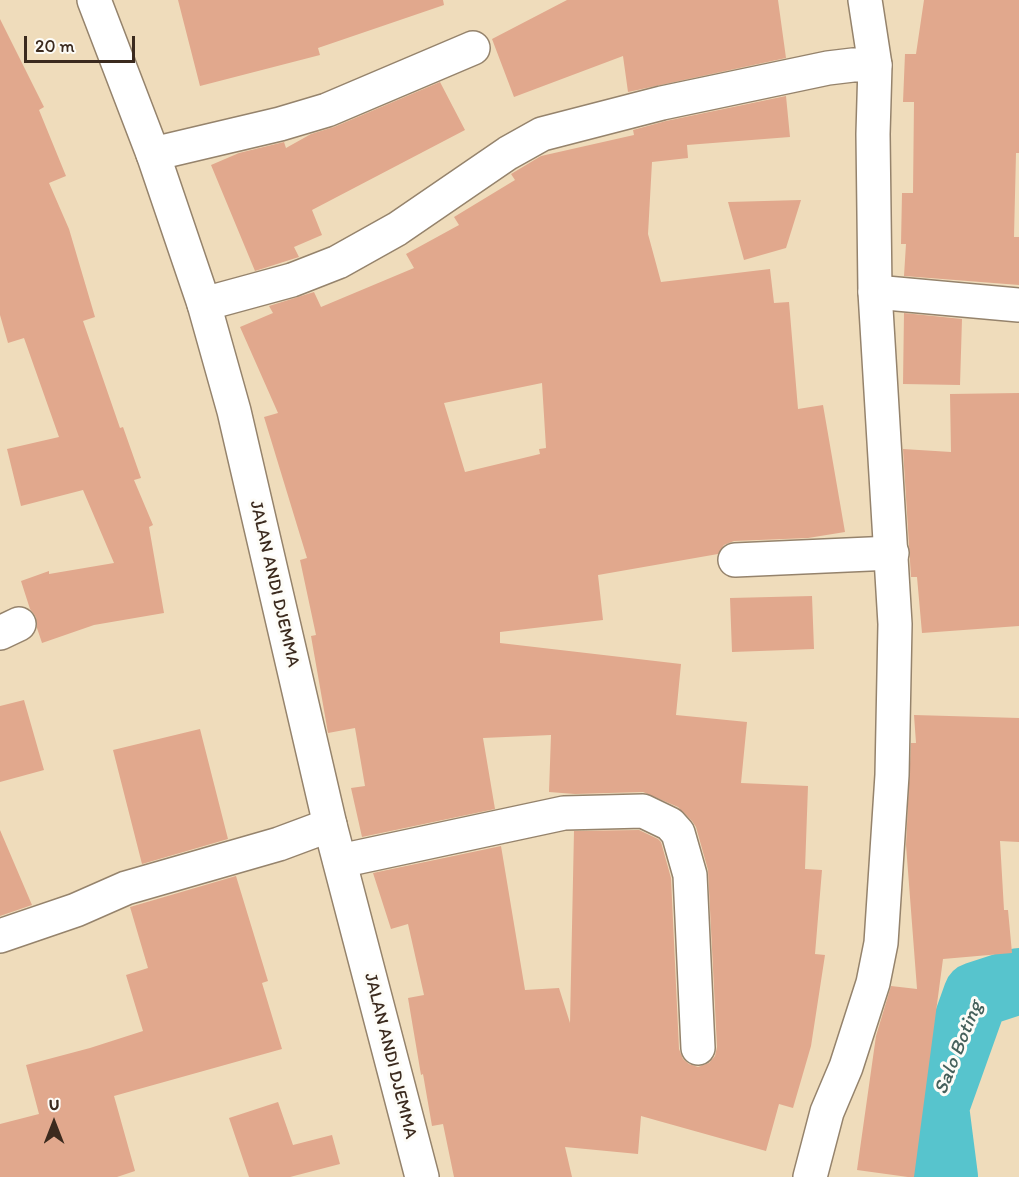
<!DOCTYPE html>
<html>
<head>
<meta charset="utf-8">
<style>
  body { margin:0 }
  #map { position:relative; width:1019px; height:1177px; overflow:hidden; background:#efdcbb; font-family:Itim,sans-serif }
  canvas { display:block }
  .north { position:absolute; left:24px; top:1093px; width:60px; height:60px; -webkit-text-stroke:4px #fdfcf7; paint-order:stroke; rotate:0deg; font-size:16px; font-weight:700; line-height:24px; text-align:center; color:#3b2a1e }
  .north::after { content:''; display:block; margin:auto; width:21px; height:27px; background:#3b2a1e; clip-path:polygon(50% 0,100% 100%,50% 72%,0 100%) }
  .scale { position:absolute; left:24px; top:36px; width:111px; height:27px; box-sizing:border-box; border:3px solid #3b2a1e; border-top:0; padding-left:8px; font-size:18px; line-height:21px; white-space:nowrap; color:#3b2a1e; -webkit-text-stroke:4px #fdfcf7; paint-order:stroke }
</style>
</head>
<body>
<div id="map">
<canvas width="1019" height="1177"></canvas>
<div class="north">U</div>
<div class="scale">20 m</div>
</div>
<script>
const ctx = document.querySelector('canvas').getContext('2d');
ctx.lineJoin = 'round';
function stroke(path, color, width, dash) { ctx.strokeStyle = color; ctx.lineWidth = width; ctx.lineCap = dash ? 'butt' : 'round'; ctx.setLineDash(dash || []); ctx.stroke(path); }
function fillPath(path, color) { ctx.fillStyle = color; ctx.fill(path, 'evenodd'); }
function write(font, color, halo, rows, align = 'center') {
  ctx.font = font + ' Itim,sans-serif'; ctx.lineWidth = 6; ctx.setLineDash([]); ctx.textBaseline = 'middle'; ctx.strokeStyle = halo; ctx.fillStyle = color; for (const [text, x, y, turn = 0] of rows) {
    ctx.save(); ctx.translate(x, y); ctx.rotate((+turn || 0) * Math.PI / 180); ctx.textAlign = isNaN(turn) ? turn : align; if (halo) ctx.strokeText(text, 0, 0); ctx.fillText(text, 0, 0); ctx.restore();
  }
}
stroke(new Path2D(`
  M 945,1177 L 936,1107 L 976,995 L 1019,981`), '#57c4cd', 66);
fillPath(new Path2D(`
  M 178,0 L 443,0 L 444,5 L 318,48 L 320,55 L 200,86 Z
  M 567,0 L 778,0 L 786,58 L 628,92 L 623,56 L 514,97 L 492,39 Z
  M 924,0 L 1019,0 L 1019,153 L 1016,153 L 1014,237 L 1019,237 L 1019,285 L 904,276 L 906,244 L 901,244 L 902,193 L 913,193 L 914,102 L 903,102 L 905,54 L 916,54 Z
  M 0,19 L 44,107 L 39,110 L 66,176 L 49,183 L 69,229 L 95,317 L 83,321 L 120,428 L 123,427 L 141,478 L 134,480 L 153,525 L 149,527 L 164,613 L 94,625 L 42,643 L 37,628 L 36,617 L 30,609 L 21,581 L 49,571 L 49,574 L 114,563 L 83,490 L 21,506 L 7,449 L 59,437 L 24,338 L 8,343 L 0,315 Z
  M 440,82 L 465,130 L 312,210 L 322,235 L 294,247 L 299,257 L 255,271 L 211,165 L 239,153 L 284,142 L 286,148 L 311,134 L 334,127 Z
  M 786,96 L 790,137 L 687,145 L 688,158 L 652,162 L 648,234 L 661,282 L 770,269 L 774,303 L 789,302 L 798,409 L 823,405 L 845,532 L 808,538 L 734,541 L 724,545 L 718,554 L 598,575 L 603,620 L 500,632 L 500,643 L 681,664 L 676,715 L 747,722 L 741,783 L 808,786 L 805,869 L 822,870 L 815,954 L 825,955 L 811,1046 L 793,1108 L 779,1104 L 766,1151 L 641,1116 L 638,1154 L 565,1147 L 572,1177 L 454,1177 L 443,1124 L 432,1126 L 423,1074 L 421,1075 L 408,998 L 424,995 L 408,924 L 391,929 L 373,873 L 501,846 L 525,990 L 559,988 L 570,1023 L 574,831 L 639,830 L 658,839 L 661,842 L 671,878 L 679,1049 L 683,1059 L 689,1064 L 698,1067 L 709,1063 L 715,1056 L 717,1047 L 708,870 L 696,827 L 692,821 L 678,807 L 643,792 L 575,794 L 549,792 L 551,735 L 483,738 L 495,809 L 362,837 L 351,788 L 365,786 L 355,728 L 328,733 L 311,636 L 316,635 L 300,560 L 307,558 L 264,417 L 278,413 L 240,327 L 273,313 L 269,306 L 314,292 L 321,307 L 414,268 L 406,254 L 459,225 L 454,217 L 515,180 L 511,174 L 541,156 L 634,135 L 633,130 L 666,121 ZM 542,383 L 546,448 L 539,449 L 540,454 L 465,472 L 444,403 Z
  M 801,200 L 786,248 L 744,260 L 728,202 Z
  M 904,313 L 962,319 L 960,385 L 903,384 Z
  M 1019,393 L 1019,626 L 922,633 L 917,577 L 911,577 L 903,449 L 951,452 L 950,394 Z
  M 812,596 L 814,649 L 732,652 L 730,598 Z
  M 24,700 L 44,770 L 0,782 L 0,706 Z
  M 914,715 L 1019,718 L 1019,842 L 1000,841 L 1004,910 L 1008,910 L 1012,953 L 943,959 L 914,1177 L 908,1177 L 857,1170 L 876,1036 L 891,986 L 917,989 L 906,845 L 911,743 L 916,743 Z
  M 200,729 L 228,839 L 142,864 L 113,750 Z
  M 0,830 L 32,905 L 0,916 Z
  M 236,876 L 268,981 L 262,983 L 282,1049 L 114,1096 L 135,1171 L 117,1177 L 0,1177 L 0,1124 L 39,1114 L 26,1065 L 90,1048 L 143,1031 L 126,975 L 148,968 L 130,907 Z
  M 278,1102 L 293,1145 L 332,1135 L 340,1164 L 290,1177 L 249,1177 L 229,1118 Z`), '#e1a88d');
const minor = new Path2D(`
  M 153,154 L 280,124 L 327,110 L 473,48
  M 875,292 L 1019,305
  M 204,304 L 292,280 L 338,262 L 397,229 L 508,153 L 542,134 L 662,103 L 828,68 L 853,65 L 875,65
  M 735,560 L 892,553
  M 0,633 L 19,624
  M 340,861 L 564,813 L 643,811 L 670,824 L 678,833 L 690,875 L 698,1048
  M 0,936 L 76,910 L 126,888 L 279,844 L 330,825`);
const tertiary = new Path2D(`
  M 810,1177 L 827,1112 L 846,1067 L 873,983 L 881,943 L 892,775 L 895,624 L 875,292 L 873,134 L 875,65 L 865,0`);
const trunk = new Path2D(`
  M 94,0 L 153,154 L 204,304 L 234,411 L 330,825 L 422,1177`);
stroke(minor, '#95836c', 36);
stroke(tertiary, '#95836c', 36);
stroke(trunk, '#95836c', 36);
stroke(minor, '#fff', 33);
stroke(tertiary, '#fff', 33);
stroke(trunk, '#fff', 33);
write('18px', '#3b2a1e', '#fdfcf7', [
  ["JALAN ANDI DJEMMA",274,584,77],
  ["JALAN ANDI DJEMMA",390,1056,76]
]);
write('italic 20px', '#45605b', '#fdfcf7', [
  ["Salo Boting",959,1048,-68]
]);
</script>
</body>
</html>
